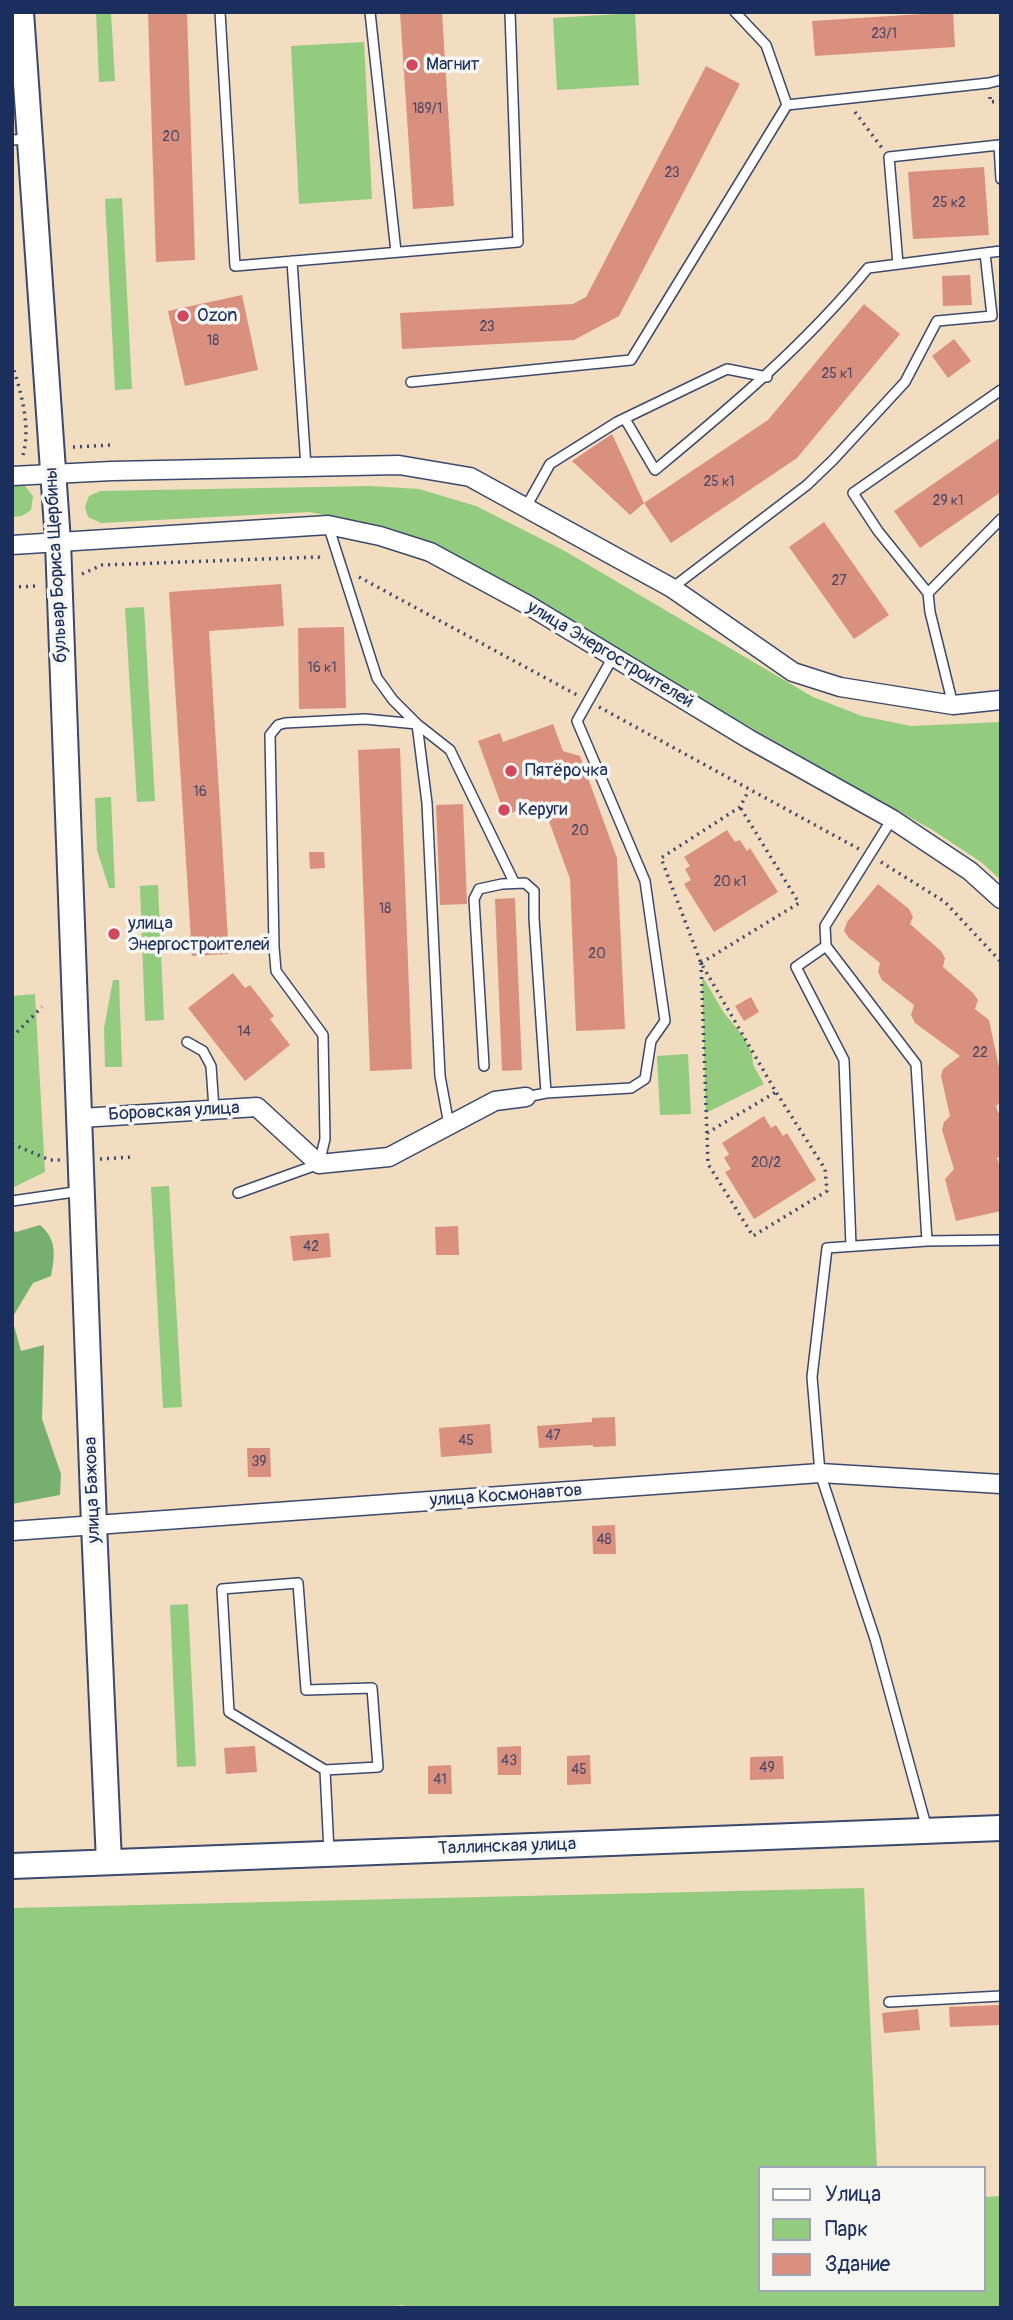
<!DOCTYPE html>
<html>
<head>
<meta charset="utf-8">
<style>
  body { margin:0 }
  #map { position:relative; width:1013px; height:2320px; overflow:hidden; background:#f2ddc0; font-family:Pangolin,sans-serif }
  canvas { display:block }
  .frame { position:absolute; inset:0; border:14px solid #1b2f5e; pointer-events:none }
  .legend { position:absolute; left:758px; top:2166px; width:228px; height:126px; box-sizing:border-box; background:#f6f6f2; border:2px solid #9ea6b7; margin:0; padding:9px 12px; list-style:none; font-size:21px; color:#1b2f5e }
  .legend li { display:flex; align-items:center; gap:14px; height:35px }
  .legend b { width:35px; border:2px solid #9ea6b7 }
</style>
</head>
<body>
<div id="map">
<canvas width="1013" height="2320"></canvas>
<div class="frame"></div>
<ul class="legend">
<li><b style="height:9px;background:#fff"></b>Улица</li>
<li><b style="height:19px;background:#93cc7f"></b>Парк</li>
<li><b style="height:19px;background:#da907f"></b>Здание</li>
</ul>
</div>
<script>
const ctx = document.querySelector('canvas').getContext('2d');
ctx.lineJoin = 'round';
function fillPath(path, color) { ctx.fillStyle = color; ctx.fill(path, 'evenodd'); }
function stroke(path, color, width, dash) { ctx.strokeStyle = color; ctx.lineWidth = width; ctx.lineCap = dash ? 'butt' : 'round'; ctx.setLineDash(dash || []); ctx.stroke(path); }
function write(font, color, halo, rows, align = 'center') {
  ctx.font = font + ' Pangolin,sans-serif'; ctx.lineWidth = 7; ctx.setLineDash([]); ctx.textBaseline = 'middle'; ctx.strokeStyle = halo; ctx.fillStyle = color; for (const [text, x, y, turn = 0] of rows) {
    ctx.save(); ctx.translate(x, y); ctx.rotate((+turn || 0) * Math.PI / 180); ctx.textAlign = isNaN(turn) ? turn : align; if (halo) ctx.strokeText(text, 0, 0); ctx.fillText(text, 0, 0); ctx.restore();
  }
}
fillPath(new Path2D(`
  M 96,12 L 111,12 L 115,81 L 99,82 Z
  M 635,13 L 639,85 L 557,90 L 553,18 Z
  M 364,42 L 372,199 L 299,204 L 291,46 Z
  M 122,198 L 132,389 L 115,390 L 105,199 Z
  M 12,485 L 25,486 L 33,496 L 31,510 L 22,516 L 12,517 Z
  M 371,486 L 419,489 L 476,506 L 563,550 L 813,697 L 862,716 L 911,726 L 1001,722 L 1001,880 L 981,862 L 934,831 L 424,543 L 393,529 L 309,512 L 101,523 L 88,517 L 85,507 L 89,496 L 100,491 Z
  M 144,607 L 155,801 L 137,802 L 125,608 Z
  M 111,797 L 115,888 L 109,888 L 97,850 L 95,798 Z
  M 158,885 L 164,1020 L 145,1021 L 140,886 Z
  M 702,976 L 724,1013 L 744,1037 L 752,1054 L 753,1065 L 764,1084 L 706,1113 Z
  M 113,980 L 119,980 L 122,1067 L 105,1067 L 104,1028 Z
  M 35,994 L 45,1172 L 12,1188 L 12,996 Z
  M 688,1054 L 691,1114 L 660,1115 L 657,1056 Z
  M 169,1186 L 182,1407 L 163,1408 L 151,1187 Z
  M 188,1604 L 196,1766 L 177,1767 L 170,1605 Z
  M 864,1888 L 877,2168 L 759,2168 L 759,2290 L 983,2290 L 983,2197 L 1001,2196 L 1001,2308 L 404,2308 L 403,2305 L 380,2308 L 12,2308 L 12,1908 Z`), '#93cc7f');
fillPath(new Path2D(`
  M 40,1225 C 57,1239 55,1256 51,1276 L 33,1283 L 12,1318 L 21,1351 L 44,1345 L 42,1419 L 61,1474 L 60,1495 L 12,1504 L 12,1230 L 16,1232 Z`), '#76b06e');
fillPath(new Path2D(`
  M 187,12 L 195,260 L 156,262 L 148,13 Z
  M 400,12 L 442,12 L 454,206 L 413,209 Z
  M 953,12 L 955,47 L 815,56 L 812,21 Z
  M 706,66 L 740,84 L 619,316 L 574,340 L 402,349 L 400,313 L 573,304 L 586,297 Z
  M 984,167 L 989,235 L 913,239 L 908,172 Z
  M 970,275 L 972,305 L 943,306 L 942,276 Z
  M 242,295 L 258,370 L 185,386 L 168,311 Z
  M 864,304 L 900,334 L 797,458 L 671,543 L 644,503 L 768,420 Z
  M 954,339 L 971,361 L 948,378 L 932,356 Z
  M 612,434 L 644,503 L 630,515 L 572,461 Z
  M 1001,437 L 1001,492 L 920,548 L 894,511 Z
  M 824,522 L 889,615 L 854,639 L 789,547 Z
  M 281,584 L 284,626 L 209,631 L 229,954 L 192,956 L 169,592 Z
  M 344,627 L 346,708 L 299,709 L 298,628 Z
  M 553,724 L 563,751 L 580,756 L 617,858 L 625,1029 L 576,1031 L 570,879 L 542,802 L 505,815 L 478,741 L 500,733 L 503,742 Z
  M 400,748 L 412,1069 L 370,1071 L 358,750 Z
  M 463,804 L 467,904 L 440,905 L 436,805 Z
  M 727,830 L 735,842 L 740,840 L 747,851 L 750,848 L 778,892 L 714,932 L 684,884 L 691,880 L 685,869 L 690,866 L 684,857 Z
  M 309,852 L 324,852 L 325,868 L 310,869 Z
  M 878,884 L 909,909 L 913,917 L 910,924 L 941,951 L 945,958 L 943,967 L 973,993 L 978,1000 L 975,1009 L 989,1020 L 1001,1077 L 1001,1102 L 996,1106 L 1001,1120 L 1001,1156 L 997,1158 L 1001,1170 L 1001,1211 L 956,1221 L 945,1179 L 954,1169 L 942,1130 L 944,1122 L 950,1116 L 941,1076 L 943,1069 L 960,1056 L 915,1023 L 911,1015 L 914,1005 L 882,980 L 878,972 L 880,963 L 849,938 L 844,931 L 847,922 Z
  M 515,898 L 522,1070 L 502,1071 L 495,899 Z
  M 233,973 L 245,988 L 250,985 L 274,1016 L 270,1019 L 290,1045 L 245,1081 L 188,1008 Z
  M 751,997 L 759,1012 L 744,1021 L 735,1006 Z
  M 764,1116 L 771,1128 L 776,1125 L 783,1136 L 787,1133 L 816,1180 L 754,1219 L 725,1172 L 731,1169 L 724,1158 L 729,1154 L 722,1143 Z
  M 458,1226 L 459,1255 L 436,1255 L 435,1227 Z
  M 329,1233 L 331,1257 L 293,1261 L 290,1236 Z
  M 615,1417 L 616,1446 L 593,1447 L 593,1445 L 539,1448 L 537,1426 L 592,1422 L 592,1418 Z
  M 490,1424 L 492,1453 L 441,1457 L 439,1428 Z
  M 247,1448 L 270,1448 L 271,1477 L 248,1477 Z
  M 615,1525 L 616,1554 L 593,1554 L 592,1526 Z
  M 255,1746 L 257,1772 L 226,1774 L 224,1748 Z
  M 521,1746 L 521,1775 L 498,1775 L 497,1747 Z
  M 590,1755 L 591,1784 L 567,1785 L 567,1756 Z
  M 783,1756 L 784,1779 L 750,1780 L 750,1757 Z
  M 451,1765 L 452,1794 L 428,1794 L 428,1766 Z
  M 1001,2005 L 1001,2025 L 950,2027 L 949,2007 Z
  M 918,2009 L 920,2030 L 884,2033 L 882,2013 Z`), '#da907f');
const lane = new Path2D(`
  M 220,12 L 235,266 L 518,242 L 510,12
  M 370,12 L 396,252
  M 787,105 L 989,83 L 1001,80
  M 12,140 L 29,139
  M 985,253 L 1001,251
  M 292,261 L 306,467
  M 898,264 L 889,157 L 999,145 L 1001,179
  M 411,382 L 631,360 L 787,105 L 766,45 L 735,12
  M 625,419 L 655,470 C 731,407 805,345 868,268 L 985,253 L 992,316 L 937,321 L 905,382 L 833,460 L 807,485 L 672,588
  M 526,507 L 550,464 L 617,422 L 727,369 L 767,377
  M 928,593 L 1001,519
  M 953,705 L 930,612 L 928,593 L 878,531 L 853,493 L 1001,390
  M 417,724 L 427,803 L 440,1076 L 449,1125
  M 417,724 L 450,750 L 514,882
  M 892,819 L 825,926 L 826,946 L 916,1064 L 927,1241
  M 826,946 L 796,967 L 844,1060 L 851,1246
  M 187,1042 L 203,1051 L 211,1066 L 214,1109
  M 484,1066 L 474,899 L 479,889 L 502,884 L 525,883 L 534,891 L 534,918 L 546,1093
  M 526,1097 L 546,1093 L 631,1088 L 645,1079 L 651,1041 L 665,1021 L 645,881 L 577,721 L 613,657
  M 238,1193 L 319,1164 L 325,1139 L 323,1035 L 276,971 L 274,947 L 270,735 L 278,725 L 285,723 L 365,719 L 417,724 L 393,700 L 377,678 L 328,525
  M 12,1201 L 81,1191
  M 298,1583 L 306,1690 L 372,1688 L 378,1767 L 325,1770 L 229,1712 L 222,1589 Z
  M 325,1770 L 329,1852
  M 927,1829 L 875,1639 L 820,1473 L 812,1377 L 827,1248 L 927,1241 L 1001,1240
  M 889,2002 L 1001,1996`);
const street = new Path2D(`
  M 12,476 L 112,471 L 399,465 L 470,477 L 672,588 L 793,672 L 840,687 L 953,705 L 1001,700
  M 12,545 L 328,525 L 380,536 L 430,552 L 528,605 L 749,739 L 892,819 L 970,871 L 1001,899
  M 81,1118 L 257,1107 L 319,1164 L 389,1157 L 495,1101 L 526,1097
  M 12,1531 L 820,1473 L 1001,1484`);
const secondary = new Path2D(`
  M 21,12 L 58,542 L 94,1525 L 109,1862
  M 12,1866 L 1001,1828`);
stroke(lane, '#3b496d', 12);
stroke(street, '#3b496d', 21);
stroke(secondary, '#3b496d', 28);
stroke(new Path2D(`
  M 990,97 L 990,102 L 1001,101
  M 855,112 L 882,148
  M 12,364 C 21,392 32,429 22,458
  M 73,447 L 111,445
  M 82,574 L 102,565 L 318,557 L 324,559
  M 359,577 L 577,695
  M 12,587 L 38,586
  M 599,707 L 859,849
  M 881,862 L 945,902 L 1001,962
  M 701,963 L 708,1164 L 753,1236 L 827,1191 L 825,1169 L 776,1092
  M 701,963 L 799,903 L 740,807
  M 12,1037 L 42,1007
  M 707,1133 L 776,1092 L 701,963 L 661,858 L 740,807 L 749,790
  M 12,1144 L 50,1160 L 61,1160
  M 100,1159 L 133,1157`), '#3b496d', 3.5, [2, 5]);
stroke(lane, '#fff', 9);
stroke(street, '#fff', 18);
stroke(secondary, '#fff', 24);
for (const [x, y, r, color] of [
  [412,65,7,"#d1495b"],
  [183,316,7,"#d1495b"],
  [511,771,7,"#d1495b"],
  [504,810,7,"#d1495b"],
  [114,934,7,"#d1495b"]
]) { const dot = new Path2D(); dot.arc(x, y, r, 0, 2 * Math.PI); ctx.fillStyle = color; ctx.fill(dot); stroke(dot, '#f6f6f2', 2.5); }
write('14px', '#4b4766', null, [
  ["23/1",884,34],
  ["189/1",427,109],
  ["20",171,137],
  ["23",672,173],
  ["25 к2",949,203],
  ["23",487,327],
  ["18",213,341],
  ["25 к1",837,374],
  ["25 к1",719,482],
  ["29 к1",948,501],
  ["27",839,581],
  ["16 к1",322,668],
  ["16",200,792],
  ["20",580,831],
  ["20 к1",730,882],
  ["18",385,909],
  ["20",597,954],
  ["14",244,1032],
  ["22",980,1053],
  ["20/2",766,1163],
  ["42",311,1247],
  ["47",553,1436],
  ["45",466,1441],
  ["39",259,1462],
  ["48",604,1540],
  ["43",509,1761],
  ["49",767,1768],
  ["45",579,1770],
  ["41",440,1780]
]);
write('18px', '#1b2f5e', '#f6f6f2', [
  ["Магнит",426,65],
  ["Ozon",197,316],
  ["Пятёрочка",525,771],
  ["Керуги",518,810],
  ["улица",128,924],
  ["Энергостроителей",128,945]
], 'left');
write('18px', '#1b2f5e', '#f6f6f2', [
  ["бульвар Бориса Щербины",57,565,-93],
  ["улица Энергостроителей",610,655,31],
  ["Боровская улица",174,1112,-3],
  ["улица Бажова",93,1490,-92],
  ["улица Космонавтов",506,1496,-4],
  ["Таллинская улица",507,1847,-2]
]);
</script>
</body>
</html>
